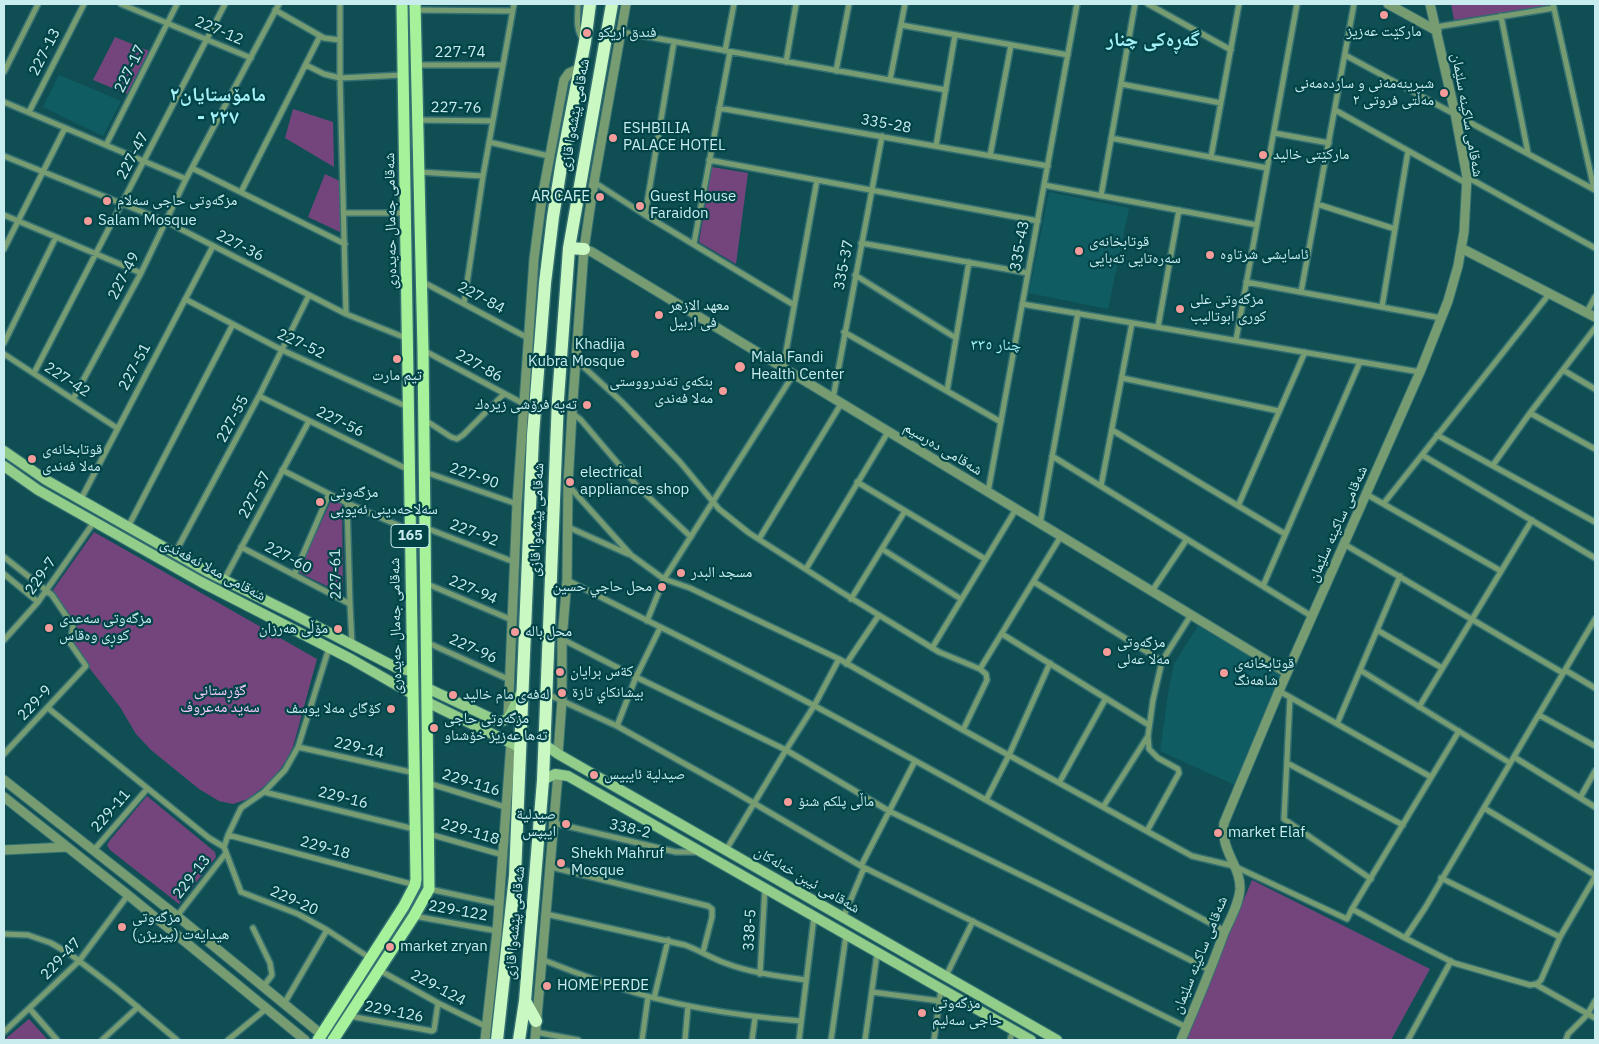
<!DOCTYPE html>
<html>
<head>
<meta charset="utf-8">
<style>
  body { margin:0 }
  #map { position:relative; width:1599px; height:1044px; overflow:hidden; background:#0f4f53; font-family:"IBM Plex Sans",sans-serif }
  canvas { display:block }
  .frame { position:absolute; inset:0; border:5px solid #c9edef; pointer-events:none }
</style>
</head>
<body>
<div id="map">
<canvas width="1599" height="1044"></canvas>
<div class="frame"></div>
</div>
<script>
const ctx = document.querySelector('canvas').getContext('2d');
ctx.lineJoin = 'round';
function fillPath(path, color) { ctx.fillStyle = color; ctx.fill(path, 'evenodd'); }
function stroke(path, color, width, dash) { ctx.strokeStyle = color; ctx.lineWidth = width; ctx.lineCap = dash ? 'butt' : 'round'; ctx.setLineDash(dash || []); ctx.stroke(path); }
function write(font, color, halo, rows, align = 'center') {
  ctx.font = font + ' "IBM Plex Sans","Noto Naskh Arabic",sans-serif'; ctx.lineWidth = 4.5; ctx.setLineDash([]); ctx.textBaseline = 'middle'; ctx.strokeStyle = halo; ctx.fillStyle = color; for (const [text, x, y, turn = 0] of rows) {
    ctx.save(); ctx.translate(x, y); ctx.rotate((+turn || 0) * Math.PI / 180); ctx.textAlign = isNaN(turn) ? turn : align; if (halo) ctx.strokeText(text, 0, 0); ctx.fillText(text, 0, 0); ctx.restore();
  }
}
fillPath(new Path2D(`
  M 59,75 L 121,101 L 103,136 L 43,107 Z
  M 1049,192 L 1129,208 L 1108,309 L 1029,293 Z
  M 1198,626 L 1283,676 L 1235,785 L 1160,751 L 1169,688 L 1174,664 Z`), '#0f5d62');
fillPath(new Path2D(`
  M 1451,4 L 1553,4 L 1553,5 L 1454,20 Z
  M 115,37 L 149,51 L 127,94 L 93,80 Z
  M 293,109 L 333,122 L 334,167 L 285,138 Z
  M 712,167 L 748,173 L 736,264 L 699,242 Z
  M 325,174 L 342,182 L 342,233 L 308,217 Z
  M 332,499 L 342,504 L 343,594 L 298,572 Z
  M 94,532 L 317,659 L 293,747 L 285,762 L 275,777 L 267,784 L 248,799 L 233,804 L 219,801 L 199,789 L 151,750 L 136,734 L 120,707 L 72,646 L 74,627 L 53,590 Z
  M 147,796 L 215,852 L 216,857 L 179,904 L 110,850 L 107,845 L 110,840 Z
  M 1252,880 L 1430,969 L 1391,1040 L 1185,1040 Z
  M 29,1019 L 48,1040 L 4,1040 Z`), '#74457d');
const minor = new Path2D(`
  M 121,4 L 251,58
  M 340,4 L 340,78 L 346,314
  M 578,4 C 578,16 575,29 583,39
  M 1148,4 L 1231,50
  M 1553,4 L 1594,189
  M 275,10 L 324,38 L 340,40
  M 416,10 L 512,11
  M 1501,16 L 1528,153
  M 901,25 L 1068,55
  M 1436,27 L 1554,8
  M 621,32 L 946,90
  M 725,51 L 734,4
  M 1345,55 L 1595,190
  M 786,62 L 796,4
  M 306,65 L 324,74 L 340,78 L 403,75
  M 417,65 L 503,65
  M 836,71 L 849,4
  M 4,72 L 38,4
  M 890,80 L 905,4
  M 1121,84 L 1221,103
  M 4,102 L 186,179
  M 719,108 L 1048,166
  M 1335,110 L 1466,183
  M 29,112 L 84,4
  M 418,120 L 493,121
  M 1274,133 L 1329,143
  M 1111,138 L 1267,168
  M 489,142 L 549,156
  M 106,145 L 177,4
  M 936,146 L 955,35
  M 4,156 L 165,221 L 346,314 L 406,338
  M 990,156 L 1011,45
  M 1211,157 L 1239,4
  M 709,160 L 1038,221
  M 192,168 L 345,244
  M 419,172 L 483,176
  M 1467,177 L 1595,248
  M 594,182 L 645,215 L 794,305
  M 1044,185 L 1257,225
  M 241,192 L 320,36
  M 1101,196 L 1135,4
  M 1317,204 L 1395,229
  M 344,213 L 406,213
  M 4,215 L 141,273
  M 645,215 L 674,42
  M 694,243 L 730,52
  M 861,243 L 1028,273
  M 4,249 L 65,128
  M 855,275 L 956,338
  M 423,282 L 528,338
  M 1246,282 L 1441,318
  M 1301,292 L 1354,4
  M 185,299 L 282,350 L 408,407
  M 464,303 L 483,176 L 514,4
  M 1022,304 L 1420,372
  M 1382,307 L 1408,151
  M 1587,312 L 1595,297
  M 1158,327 L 1179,210
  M 844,332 L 1001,422
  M 1236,340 L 1297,4
  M 4,343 L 56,237
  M 423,350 L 524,404
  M 4,354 L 117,428
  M 576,360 L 622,402 L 680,462 L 719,509 L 749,533 L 838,590 L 939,652 L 980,669 L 986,674 L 987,680 L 963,730
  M 783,368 L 817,180
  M 1563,370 L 1595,389
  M 34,373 L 225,4
  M 1122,378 L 1279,411
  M 947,391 L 969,262
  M 259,396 L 409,470
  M 833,398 L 882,136
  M 73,399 L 141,273 L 186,179 L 279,4
  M 572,413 L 581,420 L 638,487 L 691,537
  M 1530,413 L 1595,449
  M 425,420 L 451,437 L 457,439 L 463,435 L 504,394
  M 1112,430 L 1285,534
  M 1437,435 L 1595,522
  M 1422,455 L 1595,558
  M 1052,456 L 1313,617
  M 1493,465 L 1530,413 L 1595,328
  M 282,470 L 347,503 L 409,530
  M 425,472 L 517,504
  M 857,482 L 985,559
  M 568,485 L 631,555 L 664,579 L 690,588 L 839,659 L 963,730 L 1192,856 L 1234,866 L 1347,919 L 1352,909 L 1459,731
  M 1101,486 L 1132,323
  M 988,492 L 1077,4
  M 1366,494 L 1501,571
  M 81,499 L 213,246
  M 347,503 L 350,604 L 352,644
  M 1384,503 L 1550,293
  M 1238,506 L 1305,352
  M 1040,524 L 1078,313
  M 128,527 L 233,324
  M 568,527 L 628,554
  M 426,528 L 514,562
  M 759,539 L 841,404
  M 1344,544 L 1563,673
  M 241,547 L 350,604
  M 882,549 L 961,599
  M 175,553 L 259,396 L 309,295
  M 4,557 L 52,595 L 73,626 L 70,643 L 86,666 L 4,754
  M 806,569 L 888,432
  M 4,574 L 38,602
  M 294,575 L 329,494
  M 224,580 L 309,421
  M 567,580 C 649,622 732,662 813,705 C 951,779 1087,858 1225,931
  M 1034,582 L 1162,661
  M 425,583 L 512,620
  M 1263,586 L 1360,362
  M 1152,591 L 1187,539
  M 851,599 L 905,511
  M 647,621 L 664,579 L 793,375
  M 1377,630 L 1442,668
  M 1002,634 L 1149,725
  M 562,639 L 636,677 L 786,750 L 889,811 L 1039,884 L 1210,970
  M 4,640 L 38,602 L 94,522
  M 426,642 L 510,680
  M 329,648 L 298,747 L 285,770 L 264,792 L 241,808 L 228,835 L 224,847 L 241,892 L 298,914 L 327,930 L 370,958
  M 932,648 L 1016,509
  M 846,664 L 879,615
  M 980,669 L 1061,536
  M 1360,670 L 1510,763
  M 1565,670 L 1595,688
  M 1279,691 L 1431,777
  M 547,694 L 617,726 L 728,788 L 861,866 L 1186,1027
  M 1290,697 L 1284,819 L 1371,879
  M 1419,707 L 1532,520
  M 48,708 L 209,838 L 224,847
  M 1539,715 L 1595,746
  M 1337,724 L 1400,576
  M 617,726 L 636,677 L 660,628
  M 298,747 L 415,773
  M 1514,757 L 1595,807
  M 1287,763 L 1403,825
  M 428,783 L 505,807
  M 1059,783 L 1106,698
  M 264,792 L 414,829
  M 1580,798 L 1595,771
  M 986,800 L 1009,755 L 1050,663
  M 1103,807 L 1148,736 L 1153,700 L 1162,661 L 1191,615
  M 1484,808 L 1595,875
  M 554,823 L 676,852 L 699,852
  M 1147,831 L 1179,773 L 1178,769 L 1158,758 L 1149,749 L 1148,736
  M 429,834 L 503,855
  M 228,835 L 415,885
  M 94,850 L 147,789
  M 726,850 L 786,750 L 814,706 L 839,659
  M 861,866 L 915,761
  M 551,867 L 708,906 L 712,909 L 712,917 L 703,952
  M 1441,878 L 1560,937
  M 429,889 L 499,904
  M 1352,909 L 1405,938 L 1425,908 L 1595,619
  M 546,914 L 685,945 C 699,950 711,958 725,963 C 751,973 778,976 806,980
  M 177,916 L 226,853
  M 414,916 L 497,931
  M 843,918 L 864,868
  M 253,928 L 270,963 L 272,975 L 263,987
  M 4,934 L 28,935 L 51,943 L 70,954 L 116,989 L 177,1040
  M 1405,938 L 1454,963 L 1530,985 L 1537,984 L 1541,980 L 1560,937 L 1595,877
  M 541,959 C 566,969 591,979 617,987 C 676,1007 739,1016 801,1021
  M 379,970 L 438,1003 L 487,1027
  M 760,974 L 765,888
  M 946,976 L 973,921
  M 1535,984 L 1595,1018
  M 872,992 L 940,1001
  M 654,998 L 668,940
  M 284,1004 L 327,930
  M 30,1009 L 57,1040
  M 349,1016 L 432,1031 L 434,1030 L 438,1003
  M 4,1032 L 79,961 L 128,895
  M 535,1032 L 578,1040
  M 102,1040 L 138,1007
  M 228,1040 L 267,1008
  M 642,1040 L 648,997
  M 685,1040 L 688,1006
  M 752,1040 L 755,1018
  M 799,1040 L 814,917
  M 831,1040 L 846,935
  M 865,1040 L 877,954
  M 934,1040 L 941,989
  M 1010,1040 L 1013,1030
  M 1408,1040 L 1451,961
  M 1566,1040 L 1568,1034 L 1587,1015 L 1595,1001`);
const tertiary = new Path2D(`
  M 1388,4 L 1437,31
  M 1461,248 L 1595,317
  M 584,249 L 592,252 L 1287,673
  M 508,718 L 517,504 L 534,259 L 542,198 L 564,80 L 569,73 L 580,68
  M 558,754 L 562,700 L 562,639 L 567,580 L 568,485 L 572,413 L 584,249 L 594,182 L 626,4
  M 4,780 L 177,916 L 321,1034
  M 4,797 L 128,895 L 305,1040
  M 4,850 L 67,847
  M 485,1040 L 497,931 L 511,743
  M 535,1040 L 558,774
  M 1181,1040 C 1196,1005 1211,969 1224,933 C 1230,919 1239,904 1240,889 C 1241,866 1220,851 1224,823 L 1279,691 L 1420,372 L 1448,301 L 1458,266 L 1464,232 L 1467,177 L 1455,113 L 1430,4`);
const secondary = new Path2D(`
  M 4,451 L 46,480 L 206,571 L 291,613 L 397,668 L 412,671
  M 4,466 L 38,490 L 201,582 L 351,659 L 412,694
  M 427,688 L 499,722 L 508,719 L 520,695
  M 427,702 L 521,748
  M 544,744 L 558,754 L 1057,1040
  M 543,780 L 555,774 L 568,776 L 1031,1040`);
const primary = new Path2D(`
  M 318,1040 L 404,906 L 415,885 L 416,879 L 402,4
  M 333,1040 L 414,916 L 429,889 L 423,350 L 415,4`);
const trunk = new Path2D(`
  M 569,248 L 584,249
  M 525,1001 L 536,1021
  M 497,1040 L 515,876 L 533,435 L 545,283 L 553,217 L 562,161 L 585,42 L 590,4
  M 519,1040 L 525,1001 L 543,780 L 558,399 L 569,248 L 612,4`);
stroke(minor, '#346f72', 8);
stroke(tertiary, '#346f72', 11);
stroke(secondary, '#346f72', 12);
stroke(primary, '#346f72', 14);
stroke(trunk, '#346f72', 15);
stroke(minor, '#789c72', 5);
stroke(tertiary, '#789c72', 9);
stroke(secondary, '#92cd89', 10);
stroke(primary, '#a6f29a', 11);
stroke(trunk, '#c9f8c2', 12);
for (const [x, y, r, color] of [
  [1384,15,5,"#f59b99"],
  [587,33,5,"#f59b99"],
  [1444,93,5,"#f59b99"],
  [613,138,5,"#f59b99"],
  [1263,155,5,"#f59b99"],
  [600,197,5,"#f59b99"],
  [107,201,5,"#f59b99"],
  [640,206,5,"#f59b99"],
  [88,221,5,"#f59b99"],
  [1079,251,5,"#f59b99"],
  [1210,255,5,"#f59b99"],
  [1180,309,5,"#f59b99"],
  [659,315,5,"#f59b99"],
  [635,354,5,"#f59b99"],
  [397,359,5,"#f59b99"],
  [740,367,6,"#f59b99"],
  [723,391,5,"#f59b99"],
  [587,405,5,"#f59b99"],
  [32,459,5,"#f59b99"],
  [570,482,5,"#f59b99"],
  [320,502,5,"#f59b99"],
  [681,573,5,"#f59b99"],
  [662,587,5,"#f59b99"],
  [49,628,5,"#f59b99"],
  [338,629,5,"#f59b99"],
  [515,632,5,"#f59b99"],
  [1107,652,5,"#f59b99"],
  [560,672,5,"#f59b99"],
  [1224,673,5,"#f59b99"],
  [562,693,5,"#f59b99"],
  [453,695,5,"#f59b99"],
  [391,709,5,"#f59b99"],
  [434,728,5,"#f59b99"],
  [594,775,5,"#f59b99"],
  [788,802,5,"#f59b99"],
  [566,824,5,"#f59b99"],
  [1218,833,5,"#f59b99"],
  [561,863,5,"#f59b99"],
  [122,927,5,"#f59b99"],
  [390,947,5,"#f59b99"],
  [547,986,5,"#f59b99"],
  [922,1013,5,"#f59b99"]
]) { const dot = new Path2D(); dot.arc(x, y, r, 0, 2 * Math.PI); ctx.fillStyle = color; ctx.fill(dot); stroke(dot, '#004448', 2); }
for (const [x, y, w] of [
  [410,536,38]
]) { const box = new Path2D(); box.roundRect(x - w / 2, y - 11.5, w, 23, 4); ctx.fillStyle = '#004448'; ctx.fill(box); stroke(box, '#c9edef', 1); }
write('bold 14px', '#c9edef', null, [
  ["165",410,536]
]);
write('15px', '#c9edef', '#004448', [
  ["227-12",219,31,23],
  ["227-13",45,52,-63],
  ["227-74",460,53],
  ["227-17",130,69,-64],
  ["227-76",456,108,1],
  ["شەقامی پێشەوا قازی",575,115,-80],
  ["شەقامی ساکینە سلێمان",1467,115,80],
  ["335-28",886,124,10],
  ["227-47",133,156,-62],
  ["شەقامی جەمال حەیدەری",391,221,-91],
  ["227-36",240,246,27],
  ["335-43",1020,246,-80],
  ["335-37",844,265,-79],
  ["227-49",124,276,-63],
  ["227-84",481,298,28],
  ["227-52",301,344,25],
  ["227-86",479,366,29],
  ["227-51",135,367,-62],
  ["227-42",67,380,33],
  ["227-55",233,419,-62],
  ["227-56",340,422,26],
  ["شەقامی دەرسیم",943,449,31],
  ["227-90",474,476,19],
  ["227-57",255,495,-62],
  ["شەقامی پێشەوا قازی",537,520,-88],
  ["شەقامی ساکینە سلێمان",1338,524,-66],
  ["227-92",474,533,21],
  ["227-60",288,558,28],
  ["شەقامی مەلا ئەفەندی",213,570,28],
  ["227-61",336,574,-91],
  ["229-7",41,576,-55],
  ["227-94",473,590,23],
  ["شەقامی جەمال حەیدەری",396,626,-91],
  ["227-96",473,649,24],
  ["229-9",35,703,-47],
  ["229-14",359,748,13],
  ["229-116",471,783,17],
  ["229-16",343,798,14],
  ["229-11",111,811,-49],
  ["338-2",630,829,13],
  ["229-118",470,832,16],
  ["229-18",325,848,15],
  ["229-13",192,877,-52],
  ["شەقامی ئیبن خەلەکان",807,880,30],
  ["229-20",294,901,24],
  ["229-122",458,911,10],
  ["شەقامی پێشەوا قازی",515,923,-85],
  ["338-5",750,930,-87],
  ["شەقامی ساکینە سلێمان",1200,955,-68],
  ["229-47",61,959,-47],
  ["229-124",438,988,28],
  ["229-126",394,1012,11]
]);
write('15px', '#c9edef', '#004448', [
  ["مارکێت عەزیز",1384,32,"center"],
  ["فندق اريكو",597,33],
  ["شیرینەمەنی و ساردەمەنی",1434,84,"right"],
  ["مەڵتی فروتی ٢",1434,101,"right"],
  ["ESHBILIA",623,129],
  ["PALACE HOTEL",623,146],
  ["مارکێتی خالید",1273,155],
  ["AR CAFE",590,197,"right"],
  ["Guest House",650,197],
  ["Faraidon",650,214],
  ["مزگەوتی حاجی سەلام",117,201],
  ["Salam Mosque",98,221],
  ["قوتابخانەی",1089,242],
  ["سەرەتایی تەبایی",1089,259],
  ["ئاسایشی شرتاوە",1220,255],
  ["مزگەوتی علی",1190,300],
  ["کوری ابوتالیب",1190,317],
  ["معهد الازهر",669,306],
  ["فی اربیل",669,323],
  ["Khadija",625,345,"right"],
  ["Kubra Mosque",625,362,"right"],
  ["Mala Fandi",751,358],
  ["Health Center",751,375],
  ["تیم مارت",397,376,"center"],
  ["بنکەی تەندرووستی",713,382,"right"],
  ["مەلا فەندی",713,399,"right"],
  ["تەیە فرۆشی زیرەك",577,405,"right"],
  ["قوتابخانەی",42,450],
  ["مەلا فەندی",42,467],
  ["electrical",580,473],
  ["appliances shop",580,490],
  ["مزگەوتی",330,493],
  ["سەلاحەدینی ئەیوبی",330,510],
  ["مسجد البدر",691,573],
  ["محل حاجي حسین",652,587,"right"],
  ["مزگەوتی سەعدی",59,619],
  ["کوڕی وەقاس",59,636],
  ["مۆڵی هەرزان",328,629,"right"],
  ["محل باله",525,632],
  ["مزگەوتی",1117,643],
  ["مەلا عەلی",1117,660],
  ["قوتابخانەى",1234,664],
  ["شاهەنگ",1234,681],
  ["كةس برايان",570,672],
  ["بيشانكاي تازة",572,693],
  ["لەفەی مام خالید",463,695],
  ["کۆگای مەلا یوسف",381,709,"right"],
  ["مزگەوتی حاجی",444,719],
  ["تەها عەزیز خۆشناو",444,736],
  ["صيدلية ئايبيس",604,775],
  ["ماڵی پلکم شنۆ",798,802],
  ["صيدلية",556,815,"right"],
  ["ایبپس",556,832,"right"],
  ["market Elaf",1228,833],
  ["Shekh Mahruf",571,854],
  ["Mosque",571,871],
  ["مزگه‌وتی",132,918],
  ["هیدایه‌ت (پیریژن)",132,935],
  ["market zryan",400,947],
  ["HOME PERDE",557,986],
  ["مزگەوتی",932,1004],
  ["حاجی سەلیم",932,1021]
], 'left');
write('15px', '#f5cdfc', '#004448', [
  ["گۆڕستانی",220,691],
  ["سەید مەعروف",220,708]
]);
write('16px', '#a4f1f7', '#004448', [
  ["چنار ٣٣٥",996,345]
]);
write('bold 20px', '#a4f1f7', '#004448', [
  ["گەڕەکی چنار",1153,40],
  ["مامۆستایان٢",218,95],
  ["- ٢٢٧",218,118]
]);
</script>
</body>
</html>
